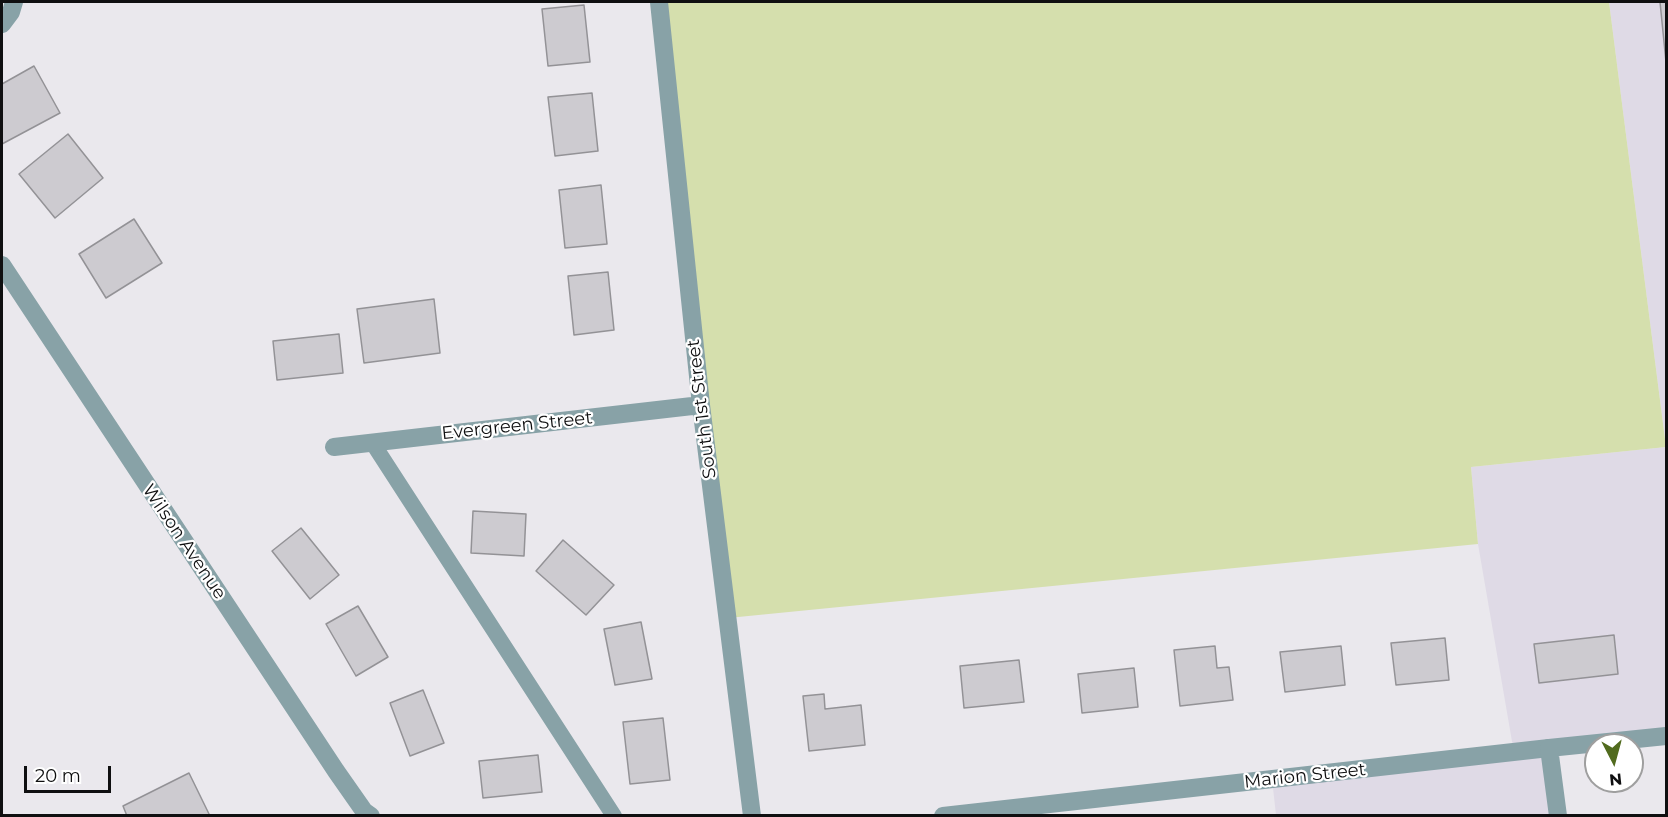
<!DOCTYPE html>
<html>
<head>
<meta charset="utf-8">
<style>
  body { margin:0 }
  #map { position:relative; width:1668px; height:817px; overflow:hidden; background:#eae8ed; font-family:Montserrat,sans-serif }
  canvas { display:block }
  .frame { position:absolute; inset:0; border:3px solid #0f0f10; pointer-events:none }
  .north { position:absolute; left:1584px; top:733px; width:60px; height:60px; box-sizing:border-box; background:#fff; border:2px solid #9f9f9f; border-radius:50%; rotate:174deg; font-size:16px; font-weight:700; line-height:24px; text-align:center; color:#0f0f10 }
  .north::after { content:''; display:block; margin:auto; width:21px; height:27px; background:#516b1e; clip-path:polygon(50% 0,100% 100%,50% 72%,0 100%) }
  .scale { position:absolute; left:24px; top:766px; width:87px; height:27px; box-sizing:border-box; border:3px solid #0f0f10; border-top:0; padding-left:8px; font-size:18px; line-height:21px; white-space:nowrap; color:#0f0f10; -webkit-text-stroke:4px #fff; paint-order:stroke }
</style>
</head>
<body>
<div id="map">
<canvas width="1668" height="817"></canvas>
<div class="frame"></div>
<div class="north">N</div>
<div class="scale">20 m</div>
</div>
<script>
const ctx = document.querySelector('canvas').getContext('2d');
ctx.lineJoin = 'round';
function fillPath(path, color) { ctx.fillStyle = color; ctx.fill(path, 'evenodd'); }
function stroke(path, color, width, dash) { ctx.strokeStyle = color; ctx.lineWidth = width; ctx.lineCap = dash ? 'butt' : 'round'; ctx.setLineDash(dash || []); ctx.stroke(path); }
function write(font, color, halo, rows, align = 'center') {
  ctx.font = font + ' Montserrat,sans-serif'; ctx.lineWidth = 4.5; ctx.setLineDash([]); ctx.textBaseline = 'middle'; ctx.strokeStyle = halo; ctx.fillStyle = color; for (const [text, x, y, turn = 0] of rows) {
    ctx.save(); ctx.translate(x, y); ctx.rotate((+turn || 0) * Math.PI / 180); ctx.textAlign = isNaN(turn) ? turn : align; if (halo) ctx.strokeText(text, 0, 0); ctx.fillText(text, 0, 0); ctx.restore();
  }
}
fillPath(new Path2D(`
  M 1609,2 L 1666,2 L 1666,736 L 1549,748 L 1558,815 L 1276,815 L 1272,779 L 1514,753 L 1478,544 L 1471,467 L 1666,447 Z`), '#dfdae6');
fillPath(new Path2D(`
  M 659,2 L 1609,2 L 1666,447 L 1471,467 L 1478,544 L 728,618 Z`), '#d5dfad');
const building = new Path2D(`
  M 1660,2 L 1666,2 L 1666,62 Z
  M 584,5 L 590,62 L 548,66 L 542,9 Z
  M 34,66 L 60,113 L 2,144 L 2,84 Z
  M 592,93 L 598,151 L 555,156 L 548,97 Z
  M 68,134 L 103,178 L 55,218 L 19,174 Z
  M 601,185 L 607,244 L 565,248 L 559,190 Z
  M 134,219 L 162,263 L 106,298 L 79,254 Z
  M 608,272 L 614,330 L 574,335 L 568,276 Z
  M 434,299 L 440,353 L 364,363 L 357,309 Z
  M 339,334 L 343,373 L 277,380 L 273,341 Z
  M 473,511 L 526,514 L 524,556 L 471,553 Z
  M 301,528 L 339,575 L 310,599 L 272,551 Z
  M 563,540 L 614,585 L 586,615 L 536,571 Z
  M 358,606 L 388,657 L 356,676 L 326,624 Z
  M 641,622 L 652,679 L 615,685 L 604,629 Z
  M 1614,635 L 1618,674 L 1539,683 L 1534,644 Z
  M 1445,638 L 1449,680 L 1396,685 L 1391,643 Z
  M 1215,646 L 1217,668 L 1229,667 L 1233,700 L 1180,706 L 1174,650 Z
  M 1341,646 L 1345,685 L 1285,692 L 1280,652 Z
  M 1019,660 L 1024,702 L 964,708 L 960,666 Z
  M 1134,668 L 1138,707 L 1082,713 L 1078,674 Z
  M 423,690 L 444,743 L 410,756 L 390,703 Z
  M 824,694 L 825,709 L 861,705 L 865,745 L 809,751 L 803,696 Z
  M 663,718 L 670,780 L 630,784 L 623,722 Z
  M 538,755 L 542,792 L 483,798 L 479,761 Z
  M 189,773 L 210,816 L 127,816 L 123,806 Z`);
fillPath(building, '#cdcbd0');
stroke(building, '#939296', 1.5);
stroke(new Path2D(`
  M 372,442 L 614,816`), '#88a2a7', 16);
stroke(new Path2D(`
  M 659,2 L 701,405 L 752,816
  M 2,24 L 11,12 L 14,2
  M 2,265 L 336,771 L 364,811 L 371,816
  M 334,447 L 701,405
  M 943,816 L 1549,748`), '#88a2a7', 18);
stroke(new Path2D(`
  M 1558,816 L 1549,748 L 1666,736`), '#88a2a7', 18);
write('18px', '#0f0f10', '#fff', [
  ["South 1st Street",702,409,-97],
  ["Evergreen Street",517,426,-6],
  ["Wilson Avenue",184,542,56],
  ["Marion Street",1305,776,-6]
]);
</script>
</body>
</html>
